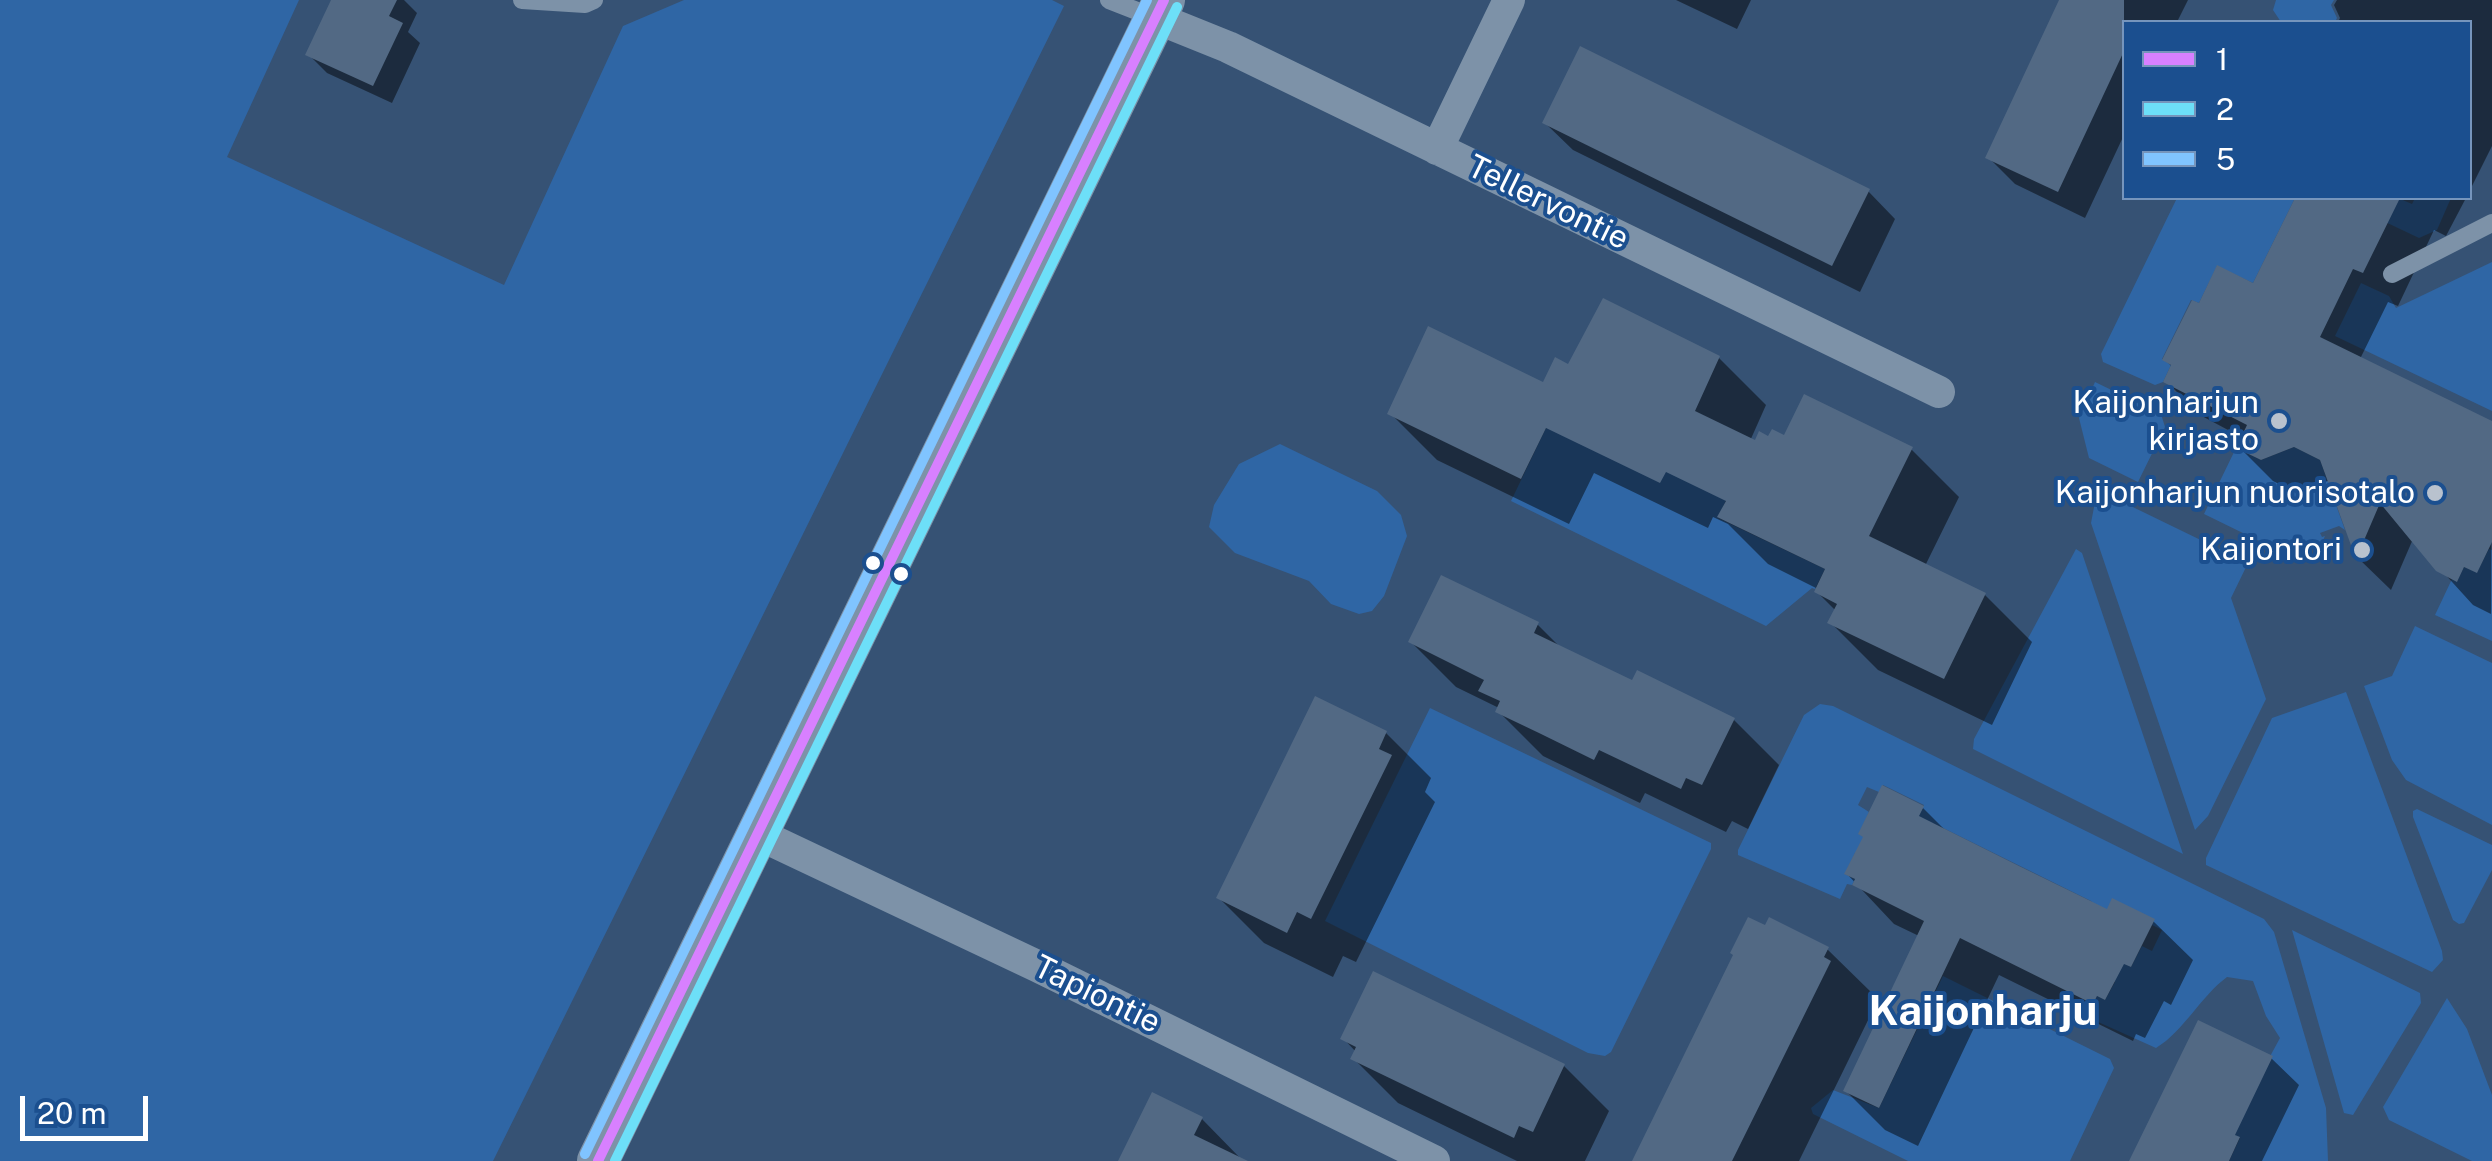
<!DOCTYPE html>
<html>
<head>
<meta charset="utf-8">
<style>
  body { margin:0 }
  #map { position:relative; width:2492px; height:1161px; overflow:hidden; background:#365274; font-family:"Public Sans",sans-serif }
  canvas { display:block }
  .legend { position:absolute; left:2122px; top:20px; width:350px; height:180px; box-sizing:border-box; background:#1b4f8f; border:2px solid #7695bc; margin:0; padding:12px 18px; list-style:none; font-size:30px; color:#fff }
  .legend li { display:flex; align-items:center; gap:20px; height:50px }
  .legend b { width:50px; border:2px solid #7695bc }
  .scale { position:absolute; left:20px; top:1096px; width:128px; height:45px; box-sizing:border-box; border:5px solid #fff; border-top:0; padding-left:12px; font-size:30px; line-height:35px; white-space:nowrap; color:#fff; -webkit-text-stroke:8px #1b4f8f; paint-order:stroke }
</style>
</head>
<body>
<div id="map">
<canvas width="2492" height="1161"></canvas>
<ul class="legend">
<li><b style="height:12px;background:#d880ff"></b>1</li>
<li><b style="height:12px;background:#6ddff8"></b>2</li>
<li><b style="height:12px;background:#80c4ff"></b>5</li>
</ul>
<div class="scale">20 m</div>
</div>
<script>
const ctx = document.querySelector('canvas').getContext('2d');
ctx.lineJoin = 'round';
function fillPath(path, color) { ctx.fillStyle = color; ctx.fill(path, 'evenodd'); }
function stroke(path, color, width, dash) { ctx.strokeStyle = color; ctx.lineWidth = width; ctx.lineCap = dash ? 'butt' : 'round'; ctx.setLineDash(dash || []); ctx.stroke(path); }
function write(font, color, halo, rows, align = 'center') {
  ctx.font = font + ' "Public Sans",sans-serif'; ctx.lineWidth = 8; ctx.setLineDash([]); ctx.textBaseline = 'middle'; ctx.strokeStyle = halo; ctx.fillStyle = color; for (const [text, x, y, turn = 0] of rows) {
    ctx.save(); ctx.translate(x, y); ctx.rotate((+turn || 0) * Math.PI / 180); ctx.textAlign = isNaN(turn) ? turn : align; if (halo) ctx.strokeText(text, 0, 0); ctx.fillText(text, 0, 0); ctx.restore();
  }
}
fillPath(new Path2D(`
  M 0,0 L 299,0 L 227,157 L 504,285 L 623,26 L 684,0 L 1052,0 L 1064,6 L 493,1161 L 0,1161 Z
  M 2276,0 L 2334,0 L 2331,5 L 2337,18 L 2335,22 L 2281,22 L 2273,10 Z
  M 2177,198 L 2295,198 L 2253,283 L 2217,266 L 2199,303 L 2191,300 L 2162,359 L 2171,365 L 2163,382 L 2155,385 L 2103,362 L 2101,354 Z
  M 2389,198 L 2398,198 L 2412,204 L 2415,198 L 2451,198 L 2437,230 L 2419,238 L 2379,219 Z
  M 2492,262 L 2492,411 L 2335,336 L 2361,283 L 2389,296 L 2396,308 Z
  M 2095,382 L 2161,414 L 2165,427 L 2138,482 L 2089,458 L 2079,418 Z
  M 1546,428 L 1671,460 L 1731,489 L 1718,518 L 1825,569 L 1815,589 L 1812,588 L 1766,626 L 1511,501 Z
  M 1280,444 L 1377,491 L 1401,515 L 1407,536 L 1384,596 L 1372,611 L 1359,614 L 1331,604 L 1309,581 L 1235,553 L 1209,527 L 1214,505 L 1239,464 Z
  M 2294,447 L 2320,460 L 2345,530 L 2339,526 L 2320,533 L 2322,537 L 2325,536 L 2322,543 L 2290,556 L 2204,514 L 2236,448 L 2261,460 Z
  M 2106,494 L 2248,563 L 2231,598 L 2266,699 L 2208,816 L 2195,830 L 2091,523 L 2095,502 Z
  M 2076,549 L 2082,553 L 2183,854 L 1973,749 L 1974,739 Z
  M 2489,549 L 2492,550 L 2492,641 L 2435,615 L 2452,579 L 2457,581 L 2464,567 L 2477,572 Z
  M 2415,626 L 2492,663 L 2492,825 L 2406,780 L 2392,760 L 2364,686 L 2392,676 Z
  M 2346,692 L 2442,951 L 2443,960 L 2432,972 L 2206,865 L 2206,858 L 2272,718 Z
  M 1820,704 L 1833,706 L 2264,919 L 2274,932 L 2326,1108 L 2328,1161 L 2229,1161 L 2240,1138 L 2229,1132 L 2280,1038 L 2266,1016 L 2253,981 L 2227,977 C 2200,997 2184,1031 2156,1048 L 2087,1017 L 2097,996 L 2105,1000 L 2115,982 L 2115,959 L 2131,967 L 2142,946 L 2152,951 L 2162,930 L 2152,925 L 2154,919 L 2103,917 L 2091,901 L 1933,823 L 1915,823 L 1924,805 L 1883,785 L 1879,792 L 1867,787 L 1858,805 L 1869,812 L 1859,834 L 1873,842 L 1855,853 L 1845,874 L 1855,879 L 1852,885 L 1847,884 L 1840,899 L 1738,855 L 1738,850 L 1804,715 Z
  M 1430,708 L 1711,843 L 1711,849 L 1611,1052 L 1605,1056 L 1588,1053 L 1325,921 Z
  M 2417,809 L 2492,845 L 2492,870 L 2464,923 L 2459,924 L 2453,920 L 2413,817 L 2413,811 Z
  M 2292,930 L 2420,993 L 2421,1003 L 2353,1115 L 2344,1113 Z
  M 1943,976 L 2110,1059 L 2114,1068 L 2070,1161 L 1908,1161 L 1813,1114 L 1811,1108 L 1833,1090 L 1879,1108 Z
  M 2447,998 L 2467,1029 L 2492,1095 L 2492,1161 L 2472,1161 L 2389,1120 L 2383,1107 Z`), '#2f66a5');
fillPath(new Path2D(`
  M 334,0 L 404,0 L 417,13 L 408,32 L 420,43 L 392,103 L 327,73 L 308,54 Z
  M 1676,0 L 1751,0 L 1737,29 Z
  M 2062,0 L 2188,0 L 2177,22 L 2124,22 L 2124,135 L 2085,218 L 2015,184 L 1988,157 Z
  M 2337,0 L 2492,0 L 2492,146 L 2470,190 L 2470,22 L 2338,22 L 2340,18 L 2334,5 Z
  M 1545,123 L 1868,191 L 1895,219 L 1860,292 L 1573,150 Z
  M 2298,198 L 2466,198 L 2446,236 L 2434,230 L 2398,306 L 2388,302 L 2360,359 L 2492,424 L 2491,614 L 2473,605 L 2413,539 L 2391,590 L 2358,558 L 2330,480 L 2297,493 L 2273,481 L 2239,447 L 2243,438 L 2200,415 L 2166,381 L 2172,367 L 2165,359 L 2201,307 L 2255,286 Z
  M 1719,358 L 1766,405 L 1750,441 L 1785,438 L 1911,449 L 1959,497 L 1925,566 L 1985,595 L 2032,642 L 1992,725 L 1878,670 L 1830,622 L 1836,611 L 1817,592 L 1818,589 L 1768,564 L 1728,524 L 1713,517 L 1708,528 L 1594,473 L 1569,524 L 1437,460 L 1390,413 L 1544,385 L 1569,367 Z
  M 1538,625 L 1562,649 L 1633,683 L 1734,720 L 1779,765 L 1748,829 L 1732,821 L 1726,832 L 1645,793 L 1640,803 L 1543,756 L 1498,711 L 1499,708 L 1456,687 L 1411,642 Z
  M 1386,733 L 1431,778 L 1425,792 L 1435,802 L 1356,962 L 1343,956 L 1333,977 L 1264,943 L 1219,898 Z
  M 1923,808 L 1949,834 L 2108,912 L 2153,921 L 2193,960 L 2171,1005 L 2164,1001 L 2145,1038 L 2136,1034 L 2133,1041 L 1999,975 L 1918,1146 L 1885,1130 L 1846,1091 L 1919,936 L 1894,924 L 1847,874 Z
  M 1827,949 L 1873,994 L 1868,1002 L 1874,1008 L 1799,1161 L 1633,1161 Z
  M 1343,1038 L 1564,1066 L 1609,1111 L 1585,1161 L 1517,1161 L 1398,1103 L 1353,1058 L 1356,1052 Z
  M 2271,1058 L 2299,1085 L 2262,1161 L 2133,1161 Z
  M 1202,1119 L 1243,1161 L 1121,1161 Z`), '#0007');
fillPath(new Path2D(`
  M 331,0 L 397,0 L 389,16 L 403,23 L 373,86 L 305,55 Z
  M 2059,0 L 2124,0 L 2124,51 L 2058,192 L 1985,158 Z
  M 1580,46 L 1870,189 L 1832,266 L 1542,123 Z
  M 2295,198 L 2400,198 L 2363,273 L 2353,269 L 2320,337 L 2492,421 L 2492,542 L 2477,573 L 2464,567 L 2457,582 L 2436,571 L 2380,503 L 2356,559 L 2320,460 L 2294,447 L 2261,460 L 2236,448 L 2247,425 L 2163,382 L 2171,365 L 2162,360 L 2192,300 L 2199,303 L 2217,265 L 2253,283 Z
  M 1603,298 L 1720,356 L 1695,411 L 1755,440 L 1759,431 L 1768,436 L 1772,429 L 1784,435 L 1804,394 L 1913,447 L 1869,536 L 1986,593 L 1944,679 L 1827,623 L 1837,604 L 1814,592 L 1825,569 L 1717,517 L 1726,501 L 1666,472 L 1660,483 L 1546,428 L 1521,479 L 1387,414 L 1428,326 L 1543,382 L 1555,357 L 1568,364 Z
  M 1441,575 L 1539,622 L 1534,633 L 1632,680 L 1637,670 L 1735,718 L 1702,785 L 1686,778 L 1681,789 L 1599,750 L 1594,760 L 1539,733 L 1495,712 L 1500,701 L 1478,691 L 1484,680 L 1408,642 Z
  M 1315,696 L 1387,731 L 1379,749 L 1392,755 L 1311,919 L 1297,912 L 1287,933 L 1216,898 Z
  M 1882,785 L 1924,806 L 1919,816 L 2021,867 L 2107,909 L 2112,898 L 2155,919 L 2131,967 L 2124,964 L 2105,1000 L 2097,996 L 2093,1004 L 1960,938 L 1879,1108 L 1843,1091 L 1924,921 L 1852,885 L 1855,879 L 1844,874 L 1863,837 L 1858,834 Z
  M 1748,917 L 1765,925 L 1769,917 L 1829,947 L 1824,957 L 1831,961 L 1732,1161 L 1632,1161 L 1733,955 L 1730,953 Z
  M 1373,971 L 1565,1064 L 1533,1132 L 1519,1126 L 1514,1138 L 1350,1059 L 1356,1047 L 1340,1039 Z
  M 2198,1020 L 2273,1056 L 2235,1135 L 2240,1137 L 2229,1161 L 2129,1161 Z
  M 1152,1092 L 1203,1117 L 1194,1135 L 1248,1161 L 1118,1161 Z`), '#526984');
stroke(new Path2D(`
  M 522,0 L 585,4 L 594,0
  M 1109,0 L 1155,18
  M 2392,274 L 2492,223`), '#7d92a8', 18);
stroke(new Path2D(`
  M 1156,18 L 1228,47 L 1939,392
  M 1437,149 L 1509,0
  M 758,834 L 1037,966 L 1434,1161`), '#7d92a8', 32);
stroke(new Path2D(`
  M 598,1161 L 1164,0`), '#7d92a8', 42);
stroke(new Path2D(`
  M 598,1161 L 1164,0`), '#d880ff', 10);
stroke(new Path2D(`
  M 615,1161 L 1177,7`), '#6ddff8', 10);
stroke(new Path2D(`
  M 585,1154 L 1147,0`), '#80c4ff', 10);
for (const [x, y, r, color] of [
  [2279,421,10,"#b9c2ce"],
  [2435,493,10,"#b9c2ce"],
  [2362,550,10,"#b9c2ce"],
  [873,563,9,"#fff"],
  [901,574,9,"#fff"]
]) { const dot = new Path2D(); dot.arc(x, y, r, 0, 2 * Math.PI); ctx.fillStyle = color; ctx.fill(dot); stroke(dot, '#1b4f8f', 4); }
write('32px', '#fff', '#1b4f8f', [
  ["Tellervontie",1548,203,26],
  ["Tapiontie",1097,995,26]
]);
write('32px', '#fff', '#1b4f8f', [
  ["Kaijonharjun",2259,403],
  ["kirjasto",2259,440],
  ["Kaijonharjun nuorisotalo",2415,493],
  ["Kaijontori",2342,550]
], 'right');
write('bold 42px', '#fff', '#1b4f8f', [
  ["Kaijonharju",1983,1012]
]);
</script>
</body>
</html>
